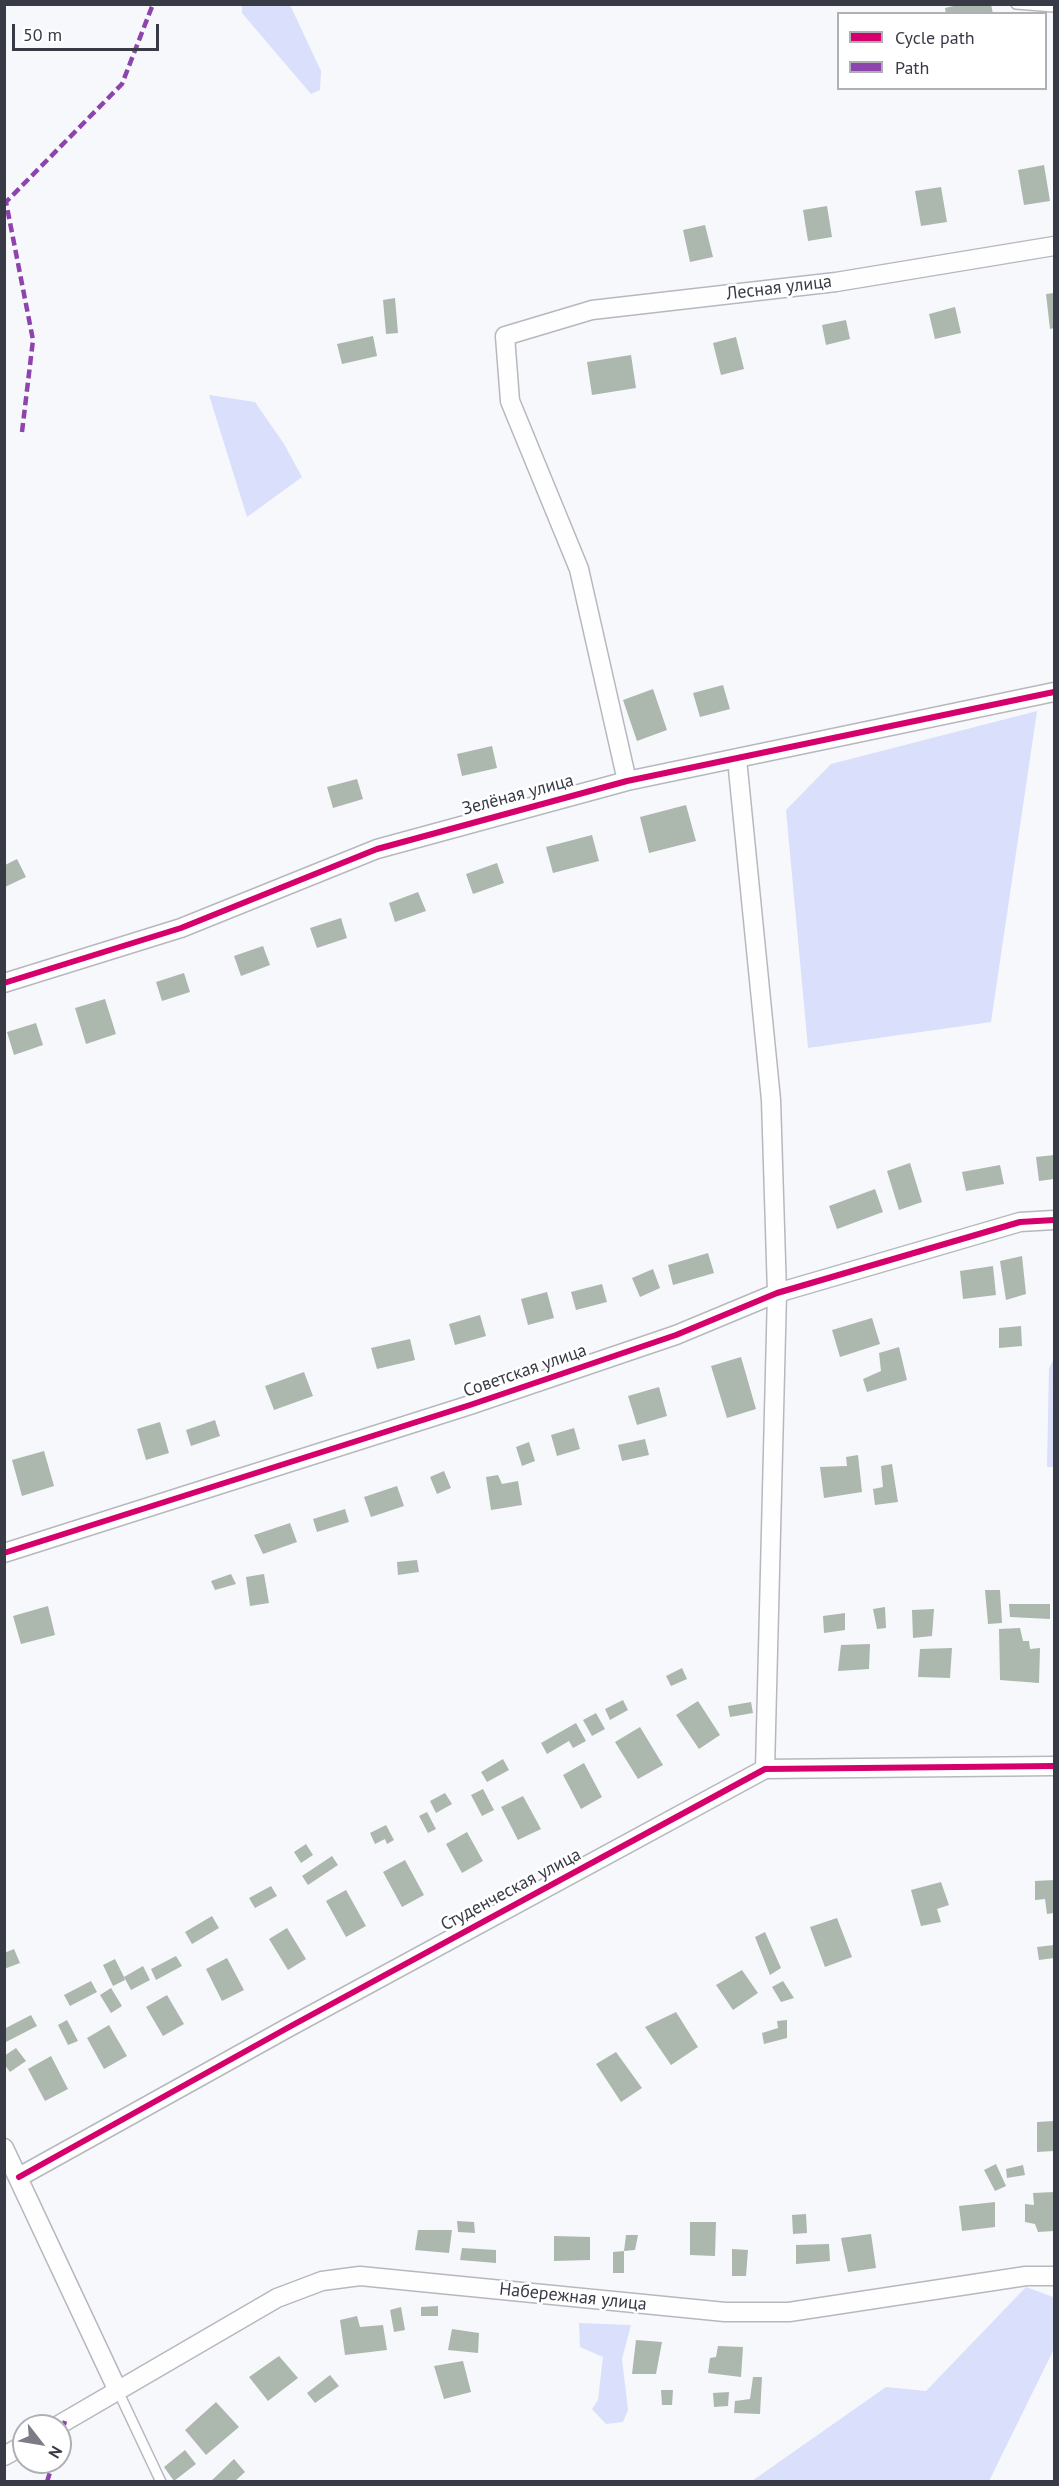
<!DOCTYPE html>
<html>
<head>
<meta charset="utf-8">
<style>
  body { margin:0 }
  #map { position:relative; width:1059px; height:2486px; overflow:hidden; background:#f7f8fc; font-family:"PT Sans",sans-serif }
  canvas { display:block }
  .frame { position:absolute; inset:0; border:6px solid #383a46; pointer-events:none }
  .legend { position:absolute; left:837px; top:12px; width:210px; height:78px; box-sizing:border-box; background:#fff; border:2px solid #afb0b5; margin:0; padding:8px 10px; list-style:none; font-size:18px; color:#383a46 }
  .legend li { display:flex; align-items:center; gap:12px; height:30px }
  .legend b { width:30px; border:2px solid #afb0b5 }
  .north { position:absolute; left:12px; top:2414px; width:60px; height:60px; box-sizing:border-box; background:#fff; border:2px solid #afb0b5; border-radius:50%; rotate:121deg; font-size:16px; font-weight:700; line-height:24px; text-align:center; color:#383a46 }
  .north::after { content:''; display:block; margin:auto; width:21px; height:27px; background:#7b7c86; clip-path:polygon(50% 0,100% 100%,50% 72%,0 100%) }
  .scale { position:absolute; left:12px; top:24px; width:147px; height:27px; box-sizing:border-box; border:3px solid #383a46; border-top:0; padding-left:8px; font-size:18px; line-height:21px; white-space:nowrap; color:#383a46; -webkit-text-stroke:4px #fff; paint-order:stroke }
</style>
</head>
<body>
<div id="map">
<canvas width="1059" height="2486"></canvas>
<div class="frame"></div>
<ul class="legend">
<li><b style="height:8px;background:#d6006c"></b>Cycle path</li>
<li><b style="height:8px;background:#8e44ad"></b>Path</li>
</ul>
<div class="north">N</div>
<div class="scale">50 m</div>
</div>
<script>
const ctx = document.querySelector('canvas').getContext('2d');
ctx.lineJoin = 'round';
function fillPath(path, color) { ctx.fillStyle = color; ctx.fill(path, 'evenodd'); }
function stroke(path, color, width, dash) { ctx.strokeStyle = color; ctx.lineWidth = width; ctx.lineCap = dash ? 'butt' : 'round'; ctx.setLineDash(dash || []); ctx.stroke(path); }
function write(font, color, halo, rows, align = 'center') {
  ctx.font = font + ' "PT Sans",sans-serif'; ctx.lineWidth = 5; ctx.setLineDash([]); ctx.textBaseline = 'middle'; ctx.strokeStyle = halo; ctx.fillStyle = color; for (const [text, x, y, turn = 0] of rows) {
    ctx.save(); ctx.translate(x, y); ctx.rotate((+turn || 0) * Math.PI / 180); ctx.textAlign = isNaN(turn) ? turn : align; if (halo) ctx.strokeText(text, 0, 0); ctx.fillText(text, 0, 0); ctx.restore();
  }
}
fillPath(new Path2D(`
  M 242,5 L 290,5 L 321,71 L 320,90 L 311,94 L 242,13 Z
  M 209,395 L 255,402 L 284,444 L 302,477 L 247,517 Z
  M 1037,711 L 991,1022 L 808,1048 L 786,810 L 831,764 Z
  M 1054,1358 L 1054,1467 L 1047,1467 L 1049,1369 Z
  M 1026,2287 L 1053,2297 L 1054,2349 L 989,2481 L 752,2481 L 886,2387 L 926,2391 Z
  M 579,2323 L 631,2325 L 622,2359 L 628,2410 L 623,2422 L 606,2424 L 592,2409 L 598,2400 L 603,2357 L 580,2347 Z`), '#dadffb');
fillPath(new Path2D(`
  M 962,4 L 991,4 L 993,14 L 946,14 L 945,8 Z
  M 1044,165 L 1050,201 L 1024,205 L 1018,170 Z
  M 941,187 L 947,222 L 921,226 L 915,191 Z
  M 827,206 L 832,237 L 808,241 L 803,210 Z
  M 705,225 L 713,257 L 690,262 L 683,230 Z
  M 1054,293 L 1054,328 L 1050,329 L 1046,294 Z
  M 395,298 L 398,333 L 386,334 L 383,300 Z
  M 955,307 L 961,333 L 935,339 L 929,314 Z
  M 846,320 L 850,339 L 826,345 L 822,325 Z
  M 373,336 L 377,356 L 342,364 L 337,344 Z
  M 736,337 L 744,369 L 721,375 L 713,343 Z
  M 631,355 L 636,388 L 592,395 L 587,362 Z
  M 723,685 L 730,709 L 700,717 L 693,693 Z
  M 653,689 L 667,730 L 637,741 L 623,700 Z
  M 492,746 L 497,768 L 462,776 L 457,754 Z
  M 357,779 L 363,799 L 333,808 L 327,787 Z
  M 686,805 L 696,841 L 649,853 L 640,817 Z
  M 592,835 L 599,861 L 553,873 L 546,847 Z
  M 17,859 L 26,877 L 5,887 L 5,865 Z
  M 497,863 L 504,883 L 473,894 L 466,874 Z
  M 418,892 L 426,911 L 395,922 L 389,903 Z
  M 341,918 L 347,938 L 317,948 L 310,928 Z
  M 263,946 L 270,965 L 241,976 L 234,956 Z
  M 184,973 L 190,992 L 162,1001 L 156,982 Z
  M 105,999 L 116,1034 L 86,1044 L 75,1008 Z
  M 36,1023 L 43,1045 L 14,1055 L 7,1032 Z
  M 1054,1155 L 1054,1179 L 1039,1181 L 1036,1157 Z
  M 910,1163 L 922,1202 L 899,1210 L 887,1171 Z
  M 1000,1165 L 1004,1184 L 966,1191 L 962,1172 Z
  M 875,1189 L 883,1212 L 837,1229 L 829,1206 Z
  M 708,1253 L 714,1273 L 673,1285 L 668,1265 Z
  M 1022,1256 L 1026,1294 L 1006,1300 L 1000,1261 Z
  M 993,1266 L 996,1295 L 963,1299 L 960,1271 Z
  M 653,1269 L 660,1288 L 640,1297 L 632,1278 Z
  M 602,1284 L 607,1302 L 576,1310 L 571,1292 Z
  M 547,1292 L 554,1318 L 528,1325 L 521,1299 Z
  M 480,1315 L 486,1336 L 455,1345 L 449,1324 Z
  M 872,1318 L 880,1344 L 840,1357 L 832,1330 Z
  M 1021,1326 L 1022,1346 L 999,1348 L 999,1328 Z
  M 410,1339 L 415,1360 L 377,1369 L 371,1348 Z
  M 899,1347 L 907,1380 L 867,1392 L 863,1379 L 881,1371 L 879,1353 Z
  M 741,1357 L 756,1409 L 727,1418 L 711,1366 Z
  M 304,1372 L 313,1396 L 274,1410 L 265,1386 Z
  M 659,1387 L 667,1416 L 637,1425 L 628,1396 Z
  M 215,1420 L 220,1436 L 191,1446 L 186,1430 Z
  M 160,1422 L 169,1453 L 146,1460 L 137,1429 Z
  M 574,1428 L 580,1449 L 557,1456 L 551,1435 Z
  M 645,1439 L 649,1455 L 622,1461 L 618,1445 Z
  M 529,1442 L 535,1461 L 522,1466 L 516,1447 Z
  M 44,1451 L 54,1486 L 22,1496 L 12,1460 Z
  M 858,1455 L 862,1492 L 824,1498 L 820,1467 L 847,1466 L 846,1457 Z
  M 892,1464 L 898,1502 L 875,1505 L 873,1489 L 883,1487 L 881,1466 Z
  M 444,1471 L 451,1488 L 437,1494 L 430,1477 Z
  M 498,1475 L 502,1484 L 518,1481 L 522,1505 L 491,1510 L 486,1477 Z
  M 397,1486 L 404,1506 L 371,1517 L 364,1497 Z
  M 345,1509 L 349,1522 L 317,1532 L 313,1519 Z
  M 290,1523 L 297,1542 L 263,1554 L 254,1535 Z
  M 417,1560 L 419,1572 L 398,1575 L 397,1562 Z
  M 231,1574 L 236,1584 L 215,1590 L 211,1581 Z
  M 264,1574 L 269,1603 L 250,1606 L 246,1577 Z
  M 985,1590 L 1000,1590 L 1002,1623 L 988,1624 Z
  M 1009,1604 L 1050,1604 L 1050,1619 L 1010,1617 Z
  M 48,1606 L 55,1635 L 21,1644 L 13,1616 Z
  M 885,1607 L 886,1628 L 877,1629 L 873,1609 Z
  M 934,1609 L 932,1636 L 913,1638 L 912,1610 Z
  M 845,1613 L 845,1630 L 824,1633 L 823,1616 Z
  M 1020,1628 L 1023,1641 L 1029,1641 L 1030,1649 L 1040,1648 L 1039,1683 L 1000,1680 L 999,1629 Z
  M 870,1644 L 869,1669 L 838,1671 L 841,1645 Z
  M 952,1648 L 950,1678 L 918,1677 L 920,1649 Z
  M 682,1668 L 687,1679 L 671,1686 L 666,1676 Z
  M 623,1700 L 628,1710 L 610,1720 L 605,1709 Z
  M 698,1701 L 720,1735 L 699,1749 L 676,1715 Z
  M 751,1702 L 753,1713 L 730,1717 L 728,1706 Z
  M 596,1713 L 605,1729 L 592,1736 L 583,1720 Z
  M 576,1723 L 586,1741 L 573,1748 L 569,1741 L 547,1754 L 541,1743 Z
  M 640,1727 L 663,1765 L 638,1779 L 615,1742 Z
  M 503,1759 L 509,1770 L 487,1782 L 481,1772 Z
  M 584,1763 L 602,1797 L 581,1809 L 563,1775 Z
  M 483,1789 L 494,1810 L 482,1816 L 471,1795 Z
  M 445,1793 L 452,1804 L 436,1813 L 430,1801 Z
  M 523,1796 L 541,1829 L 518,1840 L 501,1807 Z
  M 427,1812 L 436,1829 L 428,1833 L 419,1816 Z
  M 386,1825 L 394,1840 L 387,1844 L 385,1839 L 375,1844 L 370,1833 Z
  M 467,1832 L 483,1861 L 462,1873 L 446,1844 Z
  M 306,1844 L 313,1855 L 301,1863 L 294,1852 Z
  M 332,1856 L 338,1865 L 308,1885 L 302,1876 Z
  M 405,1860 L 424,1895 L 402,1907 L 383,1872 Z
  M 1054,1880 L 1054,1913 L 1047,1914 L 1045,1899 L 1035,1900 L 1035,1881 Z
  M 941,1882 L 949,1905 L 937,1909 L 941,1922 L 921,1926 L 911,1890 Z
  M 271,1886 L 277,1896 L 255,1908 L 249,1898 Z
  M 346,1890 L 366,1926 L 346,1937 L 326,1901 Z
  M 212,1916 L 219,1928 L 192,1944 L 185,1932 Z
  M 837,1918 L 852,1957 L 825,1967 L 810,1927 Z
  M 287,1928 L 306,1959 L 288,1970 L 269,1939 Z
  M 765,1932 L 781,1968 L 770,1975 L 755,1937 Z
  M 1054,1945 L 1054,1958 L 1039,1960 L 1037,1947 Z
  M 14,1949 L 20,1963 L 4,1969 L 4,1953 Z
  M 176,1956 L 182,1966 L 156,1980 L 151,1969 Z
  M 227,1958 L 244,1990 L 222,2001 L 206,1969 Z
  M 115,1959 L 124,1977 L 143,1966 L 150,1980 L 131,1990 L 124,1977 L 125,1980 L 113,1986 L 103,1965 Z
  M 742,1970 L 758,1993 L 733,2010 L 716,1985 Z
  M 91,1981 L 97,1992 L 70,2006 L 64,1995 Z
  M 783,1981 L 794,1998 L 781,2002 L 772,1987 Z
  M 111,1988 L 122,2006 L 111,2013 L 100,1995 Z
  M 167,1995 L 184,2024 L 163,2036 L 146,2007 Z
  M 676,2012 L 698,2047 L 671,2065 L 645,2027 Z
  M 31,2015 L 37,2026 L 4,2043 L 4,2029 Z
  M 67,2020 L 78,2041 L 68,2045 L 58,2025 Z
  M 787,2020 L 787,2038 L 764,2044 L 762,2033 L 778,2028 L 777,2021 Z
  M 109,2025 L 127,2056 L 104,2069 L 87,2038 Z
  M 16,2048 L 26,2061 L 10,2072 L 4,2064 L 4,2056 Z
  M 616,2052 L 642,2088 L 621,2102 L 596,2064 Z
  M 51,2056 L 68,2089 L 45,2101 L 28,2069 Z
  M 1054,2121 L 1054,2151 L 1037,2152 L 1037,2122 Z
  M 996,2164 L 1006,2186 L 995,2191 L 984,2170 Z
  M 1023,2165 L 1025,2175 L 1007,2178 L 1006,2169 Z
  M 1054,2192 L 1054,2231 L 1038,2232 L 1035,2224 L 1025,2222 L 1025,2204 L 1034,2205 L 1033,2193 Z
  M 995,2202 L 995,2227 L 962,2231 L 959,2206 Z
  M 806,2214 L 807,2233 L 793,2234 L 792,2215 Z
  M 457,2221 L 474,2222 L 475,2233 L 458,2232 Z
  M 690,2222 L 716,2222 L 715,2256 L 690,2255 Z
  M 418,2230 L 452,2230 L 449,2253 L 415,2250 Z
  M 871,2234 L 876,2268 L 848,2272 L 841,2238 Z
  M 626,2235 L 638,2235 L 635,2250 L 624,2251 L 624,2273 L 613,2273 L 613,2252 L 624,2251 Z
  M 554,2236 L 590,2237 L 590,2260 L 554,2261 Z
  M 829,2244 L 830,2261 L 796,2264 L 796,2245 Z
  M 462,2248 L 496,2250 L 496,2263 L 460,2260 Z
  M 732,2249 L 748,2250 L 746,2276 L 732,2276 Z
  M 438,2306 L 438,2316 L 421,2316 L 421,2307 Z
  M 401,2307 L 405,2330 L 394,2332 L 390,2310 Z
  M 357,2316 L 360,2327 L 383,2325 L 387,2350 L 345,2355 L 340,2320 Z
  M 452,2329 L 479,2333 L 478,2353 L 448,2350 Z
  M 636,2340 L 662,2342 L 656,2374 L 632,2374 Z
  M 718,2346 L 743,2347 L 741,2377 L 708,2373 L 710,2358 L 716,2357 Z
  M 279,2356 L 298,2378 L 268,2401 L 249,2377 Z
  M 463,2361 L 471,2392 L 444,2399 L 434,2366 Z
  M 330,2375 L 339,2386 L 315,2403 L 307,2393 Z
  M 753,2377 L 762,2377 L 760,2414 L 734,2413 L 735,2401 L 750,2399 Z
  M 661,2390 L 673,2390 L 672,2405 L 662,2405 Z
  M 729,2392 L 728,2406 L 714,2407 L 713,2393 Z
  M 216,2402 L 239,2427 L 206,2455 L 185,2430 Z
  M 185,2450 L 196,2464 L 174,2481 L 164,2467 Z
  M 234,2459 L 245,2472 L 234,2482 L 210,2482 Z`), '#acb7ae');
const lane = new Path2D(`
  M 1016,4 L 1054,7
  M 118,2391 L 161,2482`);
const street = new Path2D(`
  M 737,759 L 771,1100 L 777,1293 L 765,1769
  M 627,781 L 579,569 L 510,401 L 505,336 L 592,310 L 836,282 L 1054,246
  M 4,983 L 181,928 L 377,849 L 627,781 L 1054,692
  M 4,1553 L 470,1405 L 676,1335 L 777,1293 L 1020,1222 L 1054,1220
  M 4,2148 L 118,2391
  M 19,2177 L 291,2026 L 765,1769 L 1054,1766
  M 57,2426 L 277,2298 L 322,2281 L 360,2276 L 725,2312 L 789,2312 L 1026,2276 L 1054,2276
  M 4,2456 L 24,2445`);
stroke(lane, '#b7b8bf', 12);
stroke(street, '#b7b8bf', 21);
stroke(lane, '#fefeff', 9);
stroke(street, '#fefeff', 18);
stroke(new Path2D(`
  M 22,432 L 33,340 L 6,202 L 122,84 L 153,4
  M 60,2438 L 65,2421
  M 47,2482 L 53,2462`), '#8e44ad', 4.5, [9, 4.5]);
stroke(new Path2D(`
  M 4,983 L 181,928 L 377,849 L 627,781 L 1054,692
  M 4,1553 L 470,1405 L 676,1335 L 777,1293 L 1020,1222 L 1054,1220
  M 19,2177 L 291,2026 L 765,1769 L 1054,1766`), '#d6006c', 6);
write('18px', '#383a46', '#fff', [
  ["Лесная улица",779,288,-7],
  ["Зелёная улица",518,795,-15],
  ["Советская улица",525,1371,-19],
  ["Студенческая улица",511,1890,-28],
  ["Набережная улица",573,2297,6]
]);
</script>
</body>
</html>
